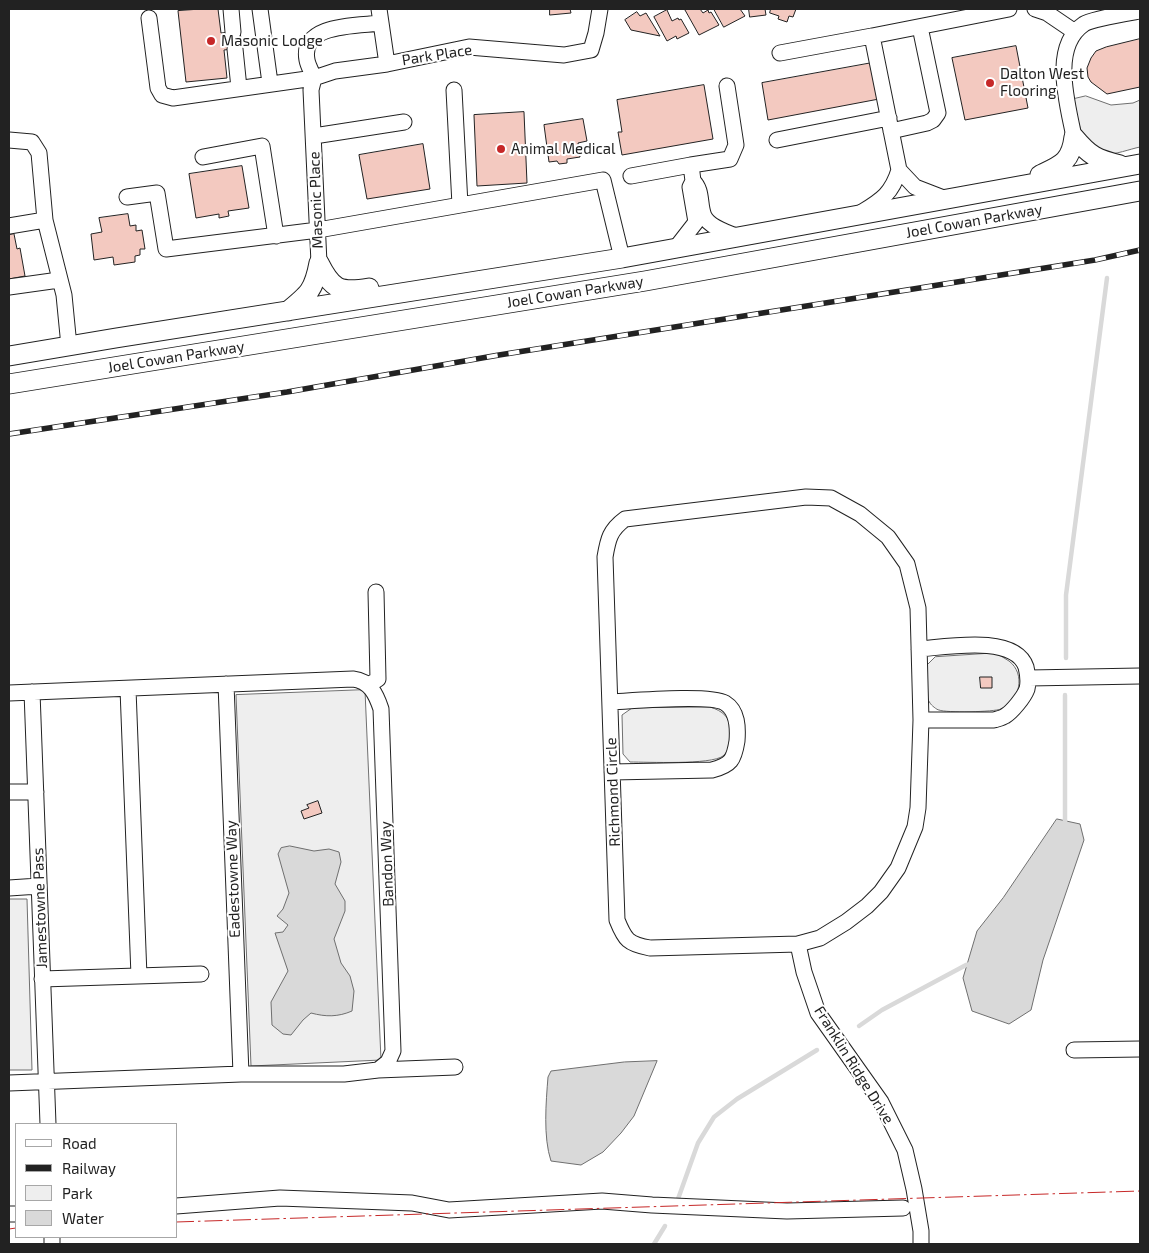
<!DOCTYPE html>
<html>
<head>
<meta charset="utf-8">
<style>
  body { margin:0 }
  #map { position:relative; width:1149px; height:1253px; overflow:hidden; background:#fff; font-family:"Exo 2",sans-serif }
  canvas { display:block }
  .frame { position:absolute; inset:0; border:10px solid #222; pointer-events:none }
  .legend { position:absolute; left:15px; top:1123px; width:162px; height:115px; box-sizing:border-box; background:#fff; border:1px solid #a7a7a7; margin:0; padding:6px 9px; list-style:none; font-size:15px; color:#222 }
  .legend li { display:flex; align-items:center; gap:10px; height:25px }
  .legend b { width:25px; border:1px solid #a7a7a7 }
</style>
</head>
<body>
<div id="map">
<canvas width="1149" height="1253"></canvas>
<div class="frame"></div>
<ul class="legend">
<li><b style="height:6px;background:#fff"></b>Road</li>
<li><b style="height:6px;background:#222"></b>Railway</li>
<li><b style="height:14px;background:#eee"></b>Park</li>
<li><b style="height:14px;background:#d9d9d9"></b>Water</li>
</ul>
</div>
<script>
const ctx = document.querySelector('canvas').getContext('2d');
ctx.lineJoin = 'round';
function fillPath(path, color) { ctx.fillStyle = color; ctx.fill(path, 'evenodd'); }
function stroke(path, color, width, dash) { ctx.strokeStyle = color; ctx.lineWidth = width; ctx.lineCap = dash ? 'butt' : 'round'; ctx.setLineDash(dash || []); ctx.stroke(path); }
function write(font, color, halo, rows, align = 'center') {
  ctx.font = font + ' "Exo 2",sans-serif'; ctx.lineWidth = 4; ctx.setLineDash([]); ctx.textBaseline = 'middle'; ctx.strokeStyle = halo; ctx.fillStyle = color; for (const [text, x, y, turn = 0] of rows) {
    ctx.save(); ctx.translate(x, y); ctx.rotate((+turn || 0) * Math.PI / 180); ctx.textAlign = isNaN(turn) ? turn : align; if (halo) ctx.strokeText(text, 0, 0); ctx.fillText(text, 0, 0); ctx.restore();
  }
}
const green = new Path2D(`
  M 1086,96 L 1111,105 L 1133,103 L 1140,100 L 1140,147 C 1130,149 1115,155 1105,154 C 1080,150 1078,119 1074,99 Z
  M 996,653 C 1000,656 1005,658 1009,661 C 1026,674 1020,701 1001,709 C 994,712 946,713 939,710 C 937,710 931,705 930,703 C 923,695 927,676 927,665 L 935,657 Z
  M 365,690 L 381,1060 L 251,1066 L 236,695 Z
  M 710,707 C 723,711 730,717 731,731 C 731,739 730,750 723,756 C 711,765 647,762 630,762 L 623,754 L 622,715 L 632,708 Z
  M 9,899 L 27,899 L 32,1070 L 9,1070 Z`);
fillPath(green, '#eee');
stroke(green, '#6f6f6f', 1);
const water = new Path2D(`
  M 1057,819 L 1080,824 L 1084,840 L 1043,960 L 1031,1010 L 1009,1024 L 972,1011 L 963,978 L 977,931 L 1003,898 Z
  M 290,846 L 314,851 L 329,849 L 339,852 L 341,862 L 335,884 L 345,901 L 345,911 L 334,939 L 341,963 L 350,976 L 354,991 L 352,1011 C 338,1017 326,1017 311,1013 L 303,1020 L 291,1035 L 283,1034 L 272,1025 L 271,1002 L 288,971 L 275,933 L 283,932 L 288,925 L 277,916 L 283,909 L 289,893 L 278,854 L 281,848 Z
  M 657,1061 L 634,1116 L 621,1133 L 603,1152 L 581,1165 L 551,1161 C 543,1137 546,1102 548,1077 L 551,1071 L 624,1062 Z`);
fillPath(water, '#d9d9d9');
stroke(water, '#6f6f6f', 1);
stroke(new Path2D(`
  M 1066,658 L 1066,595 L 1107,278
  M 1065,826 L 1065,695
  M 859,1026 L 882,1010 L 966,965 L 971,964
  M 678,1199 L 698,1143 L 714,1117 L 737,1099 L 817,1050
  M 654,1244 L 665,1226`), '#d9d9d9', 4.5);
const building = new Path2D(`
  M 201,9 L 218,9 L 221,33 L 240,31 L 242,48 L 224,50 L 227,78 L 186,82 L 178,11 Z
  M 550,9 L 570,9 L 571,13 L 550,15 Z
  M 686,9 L 700,9 L 703,13 L 708,10 L 709,13 L 711,12 L 719,25 L 699,35 L 685,10 Z
  M 714,9 L 740,9 L 745,16 L 724,27 Z
  M 749,9 L 765,9 L 766,15 L 750,17 Z
  M 771,9 L 796,9 L 793,17 L 789,16 L 787,22 L 778,19 L 779,16 L 770,13 Z
  M 667,10 L 672,21 L 678,18 L 679,20 L 681,19 L 689,33 L 677,39 L 676,36 L 667,41 L 654,17 Z
  M 637,12 L 640,16 L 646,13 L 660,36 L 631,30 L 625,20 Z
  M 1140,39 L 1140,87 L 1107,94 L 1091,82 L 1088,77 L 1087,68 L 1091,58 L 1096,51 L 1106,47 Z
  M 1016,46 L 1028,108 L 965,120 L 952,58 Z
  M 872,63 L 879,99 L 768,120 L 762,83 Z
  M 704,85 L 713,139 L 622,155 L 618,132 L 622,132 L 617,100 Z
  M 524,112 L 527,183 L 477,186 L 474,115 Z
  M 583,119 L 587,141 L 578,143 L 580,157 L 567,159 L 567,163 L 559,164 L 557,161 L 549,162 L 544,125 Z
  M 423,144 L 430,189 L 367,199 L 359,155 Z
  M 242,166 L 249,208 L 228,211 L 229,216 L 219,218 L 219,214 L 196,218 L 189,174 Z
  M 128,214 L 130,226 L 136,225 L 136,231 L 142,230 L 145,249 L 140,249 L 140,255 L 135,256 L 135,262 L 114,265 L 113,257 L 94,260 L 91,234 L 102,232 L 99,218 Z
  M 14,234 L 17,249 L 20,248 L 25,276 L 9,279 L 9,235 Z
  M 980,677 L 992,677 L 992,688 L 981,688 Z
  M 318,801 L 322,813 L 304,819 L 301,811 L 309,808 L 307,805 Z`);
fillPath(building, '#f3c9c0');
stroke(building, '#222', 1);
const minor = new Path2D(`
  M 231,9 L 233,32
  M 260,9 L 270,83
  M 379,9 L 387,64
  M 1035,9 L 1047,13 L 1075,32
  M 149,18 L 158,88 L 162,95 L 173,98 L 314,78 L 335,71 L 387,64 L 469,47 L 564,55 L 591,50 L 596,33 L 600,9
  M 235,49 L 239,88
  M 780,53 L 872,36
  M 314,78 L 311,90 L 319,263
  M 314,78 C 312,72 308,66 307,60 C 300,23 358,26 381,23
  M 454,90 L 460,205
  M 891,131 L 927,123 L 933,120 L 938,113 L 920,27
  M 314,136 L 404,122
  M 1074,137 C 1068,105 1050,47 1084,24 C 1092,19 1129,13 1140,11
  M 9,140 L 32,142 L 39,153 L 45,220
  M 777,140 L 889,118
  M 203,157 L 262,146 L 276,236
  M 631,176 L 691,165
  M 693,181 L 691,165 L 730,159 L 736,145 L 727,86
  M 127,197 L 157,193 L 166,249 L 318,230 L 603,180 L 622,258
  M 946,199 L 915,187 L 899,170 L 872,36 L 1009,9
  M 862,212 C 882,200 892,193 899,170
  M 9,226 L 45,220 L 64,295 L 69,346
  M 675,249 L 696,222 L 690,187 L 693,181 C 703,190 699,205 704,216 C 709,227 728,233 739,237
  M 9,287 L 59,280
  M 806,497 L 831,498 L 860,514 L 888,537 L 907,564 L 918,608 L 921,720 L 918,808 L 915,827 L 898,868 L 881,892 L 867,906 L 846,922 L 820,938 L 798,944 L 650,948 C 628,944 625,940 617,920 L 605,557 C 608,539 610,530 625,519 Z
  M 919,649 C 946,647 1015,634 1026,667 C 1028,675 1029,681 1027,689 C 1024,697 1012,712 1005,716 C 1002,718 997,719 994,720 L 921,720
  M 1029,678 L 1140,676
  M 226,684 L 241,1074
  M 369,685 L 378,679 L 376,592
  M 128,689 L 139,976
  M 32,692 L 48,1124
  M 9,693 L 353,679 C 370,681 376,694 381,709 L 393,1051 L 388,1062 L 378,1070 L 344,1074 L 241,1074 L 9,1083
  M 610,702 C 631,701 710,694 725,703 C 738,711 738,728 737,741 C 734,760 731,765 712,770 L 612,772
  M 9,792 L 36,792
  M 9,888 L 39,886
  M 798,944 L 804,972 L 818,1013 L 881,1102 L 905,1150 L 914,1189 L 921,1231 L 921,1244
  M 42,979 L 201,974
  M 1074,1050 L 1140,1049
  M 378,1070 L 455,1067
  M 176,1206 L 280,1198 L 412,1203 L 449,1210 L 602,1201 L 652,1205 L 787,1211 L 903,1208
  M 9,1214 L 16,1214
  M 52,1237 L 52,1244`);
const major = new Path2D(`
  M 1074,137 C 1090,156 1096,159 1120,165
  M 1040,175 C 1061,165 1071,162 1074,137
  M 319,263 C 332,289 339,293 369,288
  M 288,311 C 309,294 314,290 319,263
  M 9,356 L 116,338 L 622,258 L 1140,164
  M 9,384 L 645,281 L 1140,191`);
stroke(minor, '#222', 17);
stroke(major, '#222', 21);
stroke(minor, '#fff', 15);
stroke(major, '#fff', 19);
const rail = new Path2D(`
  M 9,434 L 287,392 L 499,355 L 1095,260 L 1140,250`);
stroke(rail, '#222', 5.5);
stroke(rail, '#fff', 4, [11]);
stroke(new Path2D(`
  M 176,1222 L 1140,1191
  M 9,1229 L 16,1228`), '#c62828', 1, [18, 4, 2.5, 4]);
for (const [x, y, r, color] of [
  [211,41,5,"#c62828"],
  [990,83,5,"#c62828"],
  [501,149,5,"#c62828"]
]) { const dot = new Path2D(); dot.arc(x, y, r, 0, 2 * Math.PI); ctx.fillStyle = color; ctx.fill(dot); stroke(dot, '#fff', 2); }
write('15px', '#222', '#fff', [
  ["Masonic Lodge",221,41],
  ["Dalton West",1000,74],
  ["Flooring",1000,91],
  ["Animal Medical",511,149]
], 'left');
write('15px', '#222', '#fff', [
  ["Park Place",437,55,-9],
  ["Masonic Place",316,200,-92],
  ["Joel Cowan Parkway",974,221,-10],
  ["Joel Cowan Parkway",575,292,-9],
  ["Joel Cowan Parkway",176,357,-9],
  ["Richmond Circle",613,792,-92],
  ["Bandon Way",387,864,-92],
  ["Eadestowne Way",233,879,-92],
  ["Jamestowne Pass",40,908,-92],
  ["Franklin Ridge Drive",854,1065,58]
]);
</script>
</body>
</html>
